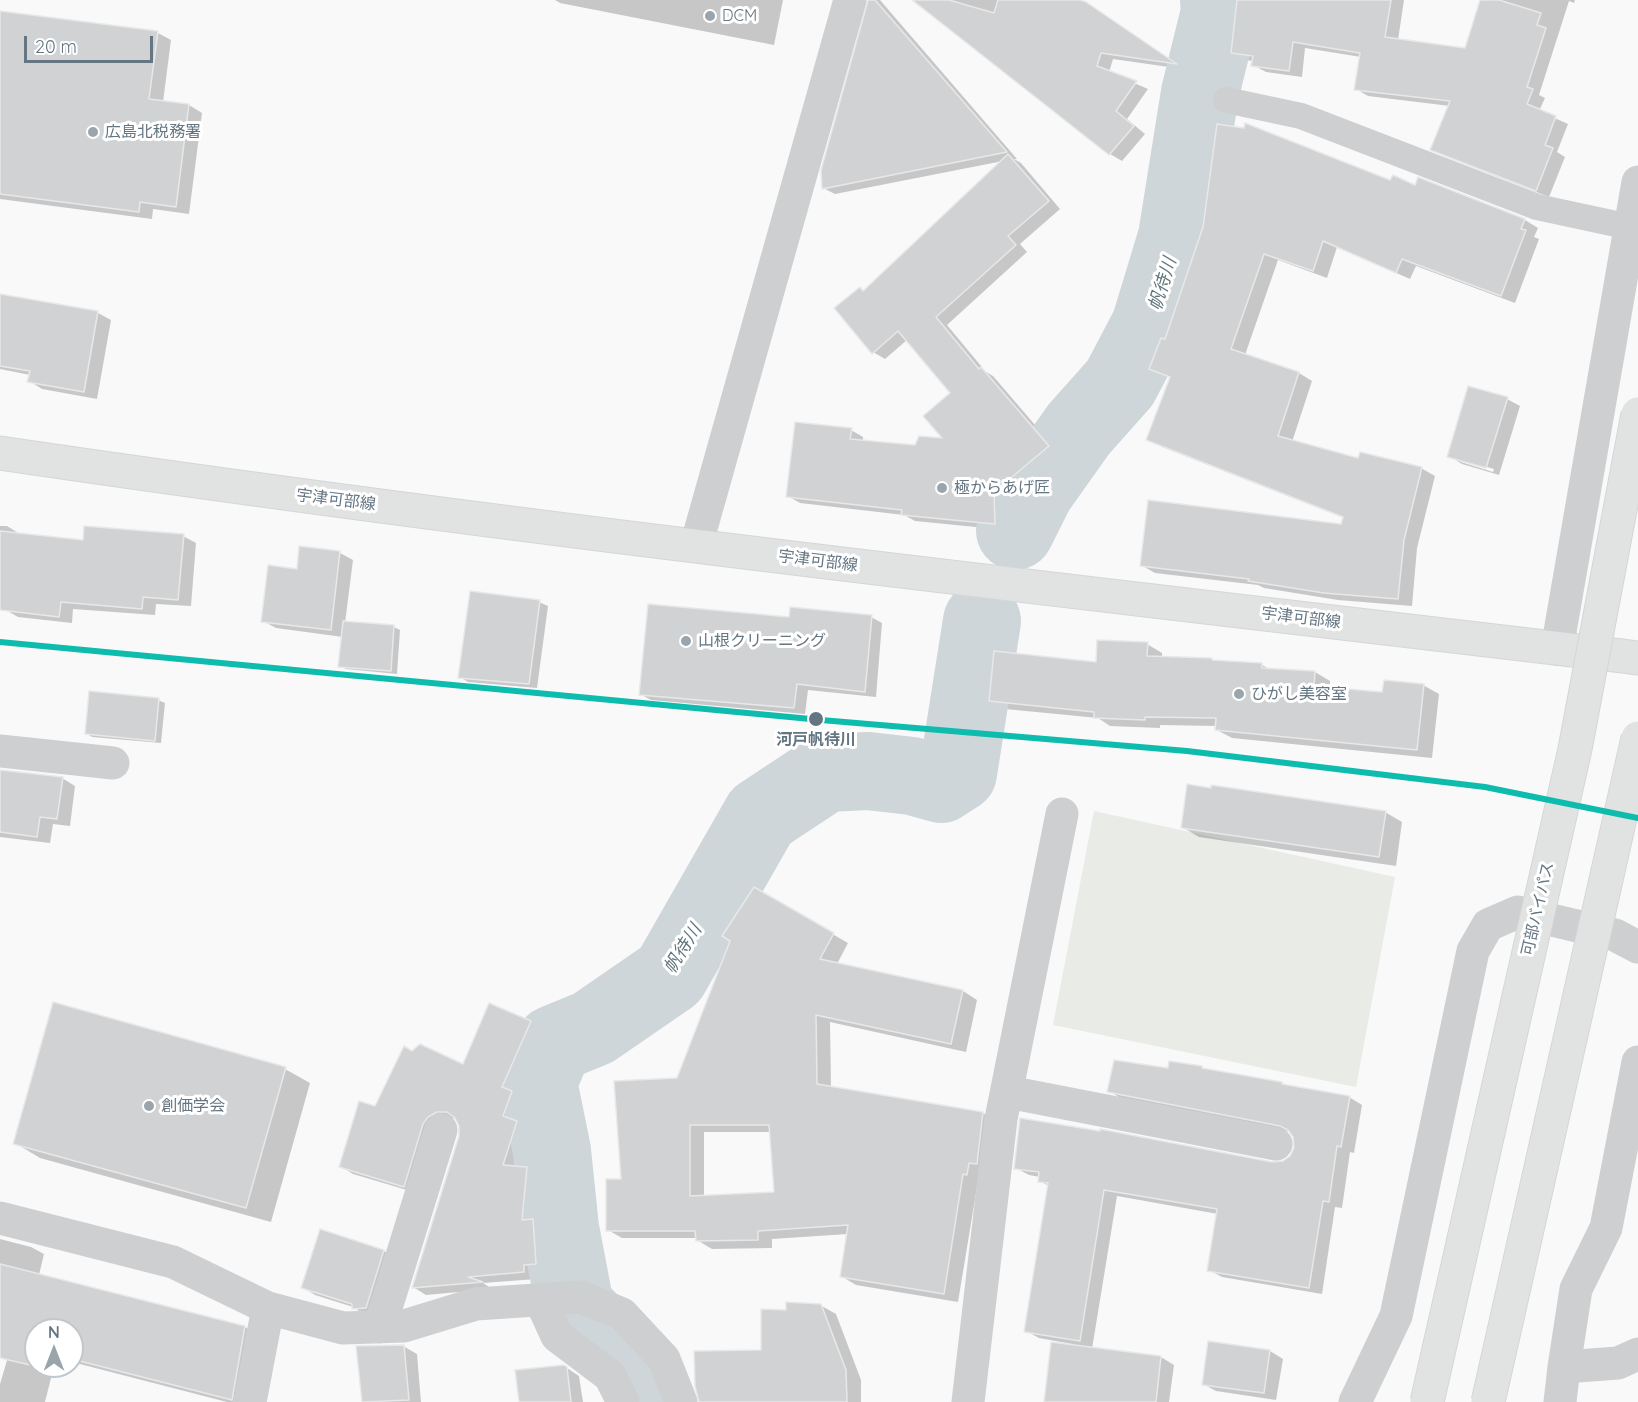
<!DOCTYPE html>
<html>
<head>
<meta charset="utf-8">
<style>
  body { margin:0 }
  #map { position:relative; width:1638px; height:1402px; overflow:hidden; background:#f9f9f9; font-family:Quicksand,sans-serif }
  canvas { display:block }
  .north { position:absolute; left:24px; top:1318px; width:60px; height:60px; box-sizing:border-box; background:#fff; border:2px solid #c1c8cd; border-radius:50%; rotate:0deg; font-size:16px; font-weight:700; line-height:24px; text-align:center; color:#657683 }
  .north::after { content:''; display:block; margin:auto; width:21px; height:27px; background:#99a4ac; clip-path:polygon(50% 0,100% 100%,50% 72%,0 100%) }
  .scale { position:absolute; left:24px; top:36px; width:129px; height:27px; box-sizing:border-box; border:3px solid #657683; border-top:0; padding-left:8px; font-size:18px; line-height:21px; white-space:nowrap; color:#657683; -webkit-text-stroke:4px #fff; paint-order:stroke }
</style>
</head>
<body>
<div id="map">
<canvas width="1638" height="1402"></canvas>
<div class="north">N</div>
<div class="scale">20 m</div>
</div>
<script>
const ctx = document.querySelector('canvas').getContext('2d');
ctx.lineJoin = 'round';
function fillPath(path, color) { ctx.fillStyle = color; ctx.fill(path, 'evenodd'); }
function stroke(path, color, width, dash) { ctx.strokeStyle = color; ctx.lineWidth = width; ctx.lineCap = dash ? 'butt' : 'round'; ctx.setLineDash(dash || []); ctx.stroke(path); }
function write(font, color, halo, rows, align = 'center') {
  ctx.font = font + ' Quicksand,"Noto Sans JP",sans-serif'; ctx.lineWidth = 6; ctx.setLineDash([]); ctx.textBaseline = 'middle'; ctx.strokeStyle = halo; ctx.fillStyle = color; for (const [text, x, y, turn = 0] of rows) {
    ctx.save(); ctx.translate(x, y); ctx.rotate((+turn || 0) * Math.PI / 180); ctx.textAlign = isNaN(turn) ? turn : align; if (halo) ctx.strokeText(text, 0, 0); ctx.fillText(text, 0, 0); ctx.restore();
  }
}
fillPath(new Path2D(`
  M 1094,811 L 1395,877 L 1356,1087 L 1053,1025 Z`), '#e8ebe6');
fillPath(new Path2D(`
  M 555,0 L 783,0 L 774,45 L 560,3 Z
  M 870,0 L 880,0 L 1017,159 L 1014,159 L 1021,163 L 1060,209 L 1020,244 L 1027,252 L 947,325 L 986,372 L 993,376 L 1060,454 L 1006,499 L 1006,530 L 915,521 L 904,515 L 800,503 L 788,496 L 851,430 L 863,437 L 863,442 L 916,447 L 946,440 L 952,394 L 907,340 L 885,359 L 873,352 L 860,289 L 864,291 L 1003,161 L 835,194 L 823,188 Z
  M 915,0 L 1083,0 L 1082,2 L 1098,11 L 1183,69 L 1113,59 L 1109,72 L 1148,89 L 1127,119 L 1145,134 L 1122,161 L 1110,154 Z
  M 1239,0 L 1404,0 L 1398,40 L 1466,49 L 1482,0 L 1575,0 L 1574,3 L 1569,1 L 1539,95 L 1545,98 L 1539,111 L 1568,124 L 1557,152 L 1565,157 L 1549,197 L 1444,156 L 1432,149 L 1450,106 L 1368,96 L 1356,89 L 1361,57 L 1305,48 L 1302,77 L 1266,72 L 1253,65 L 1253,61 L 1245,60 L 1232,53 Z
  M 0,11 L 158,33 L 171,40 L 163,102 L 189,105 L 202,113 L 189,214 L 153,209 L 152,219 L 0,199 Z
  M 1391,182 L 1416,187 L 1525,220 L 1538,228 L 1534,237 L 1539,239 L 1515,303 L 1416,266 L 1410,279 L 1337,247 L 1327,278 L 1278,260 L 1245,355 L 1299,373 L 1312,381 L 1292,442 L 1359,460 L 1421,468 L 1435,476 L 1417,548 L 1412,606 L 1338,600 L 1264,588 L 1258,585 L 1155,573 L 1141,565 L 1342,526 L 1344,518 L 1162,447 L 1148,439 L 1171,378 L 1151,368 L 1165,341 L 1204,227 Z
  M 0,296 L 98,313 L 111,320 L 97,399 L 42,389 L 29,381 L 30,375 L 0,369 Z
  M 1507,399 L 1520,406 L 1499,475 L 1462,464 L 1449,456 ZM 1461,459 L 1494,469 L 1493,472 L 1461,462 Z
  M 0,526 L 7,526 L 20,534 L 84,542 L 183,536 L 196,543 L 191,606 L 156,604 L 155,615 L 73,609 L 72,623 L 18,617 L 6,610 L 0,609 Z
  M 301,548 L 340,553 L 353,560 L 345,623 L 394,627 L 400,630 L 397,674 L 346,669 L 340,666 L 343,637 L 276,628 L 263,621 L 298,570 Z
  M 539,602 L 548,606 L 537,688 L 468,682 L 460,677 Z
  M 871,617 L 882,623 L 876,697 L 808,690 L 805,714 L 651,700 L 640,694 L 790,618 Z
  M 1147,644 L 1162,653 L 1162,658 L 1212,660 L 1262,665 L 1271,670 L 1315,672 L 1330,681 L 1330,689 L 1384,694 L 1423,685 L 1439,694 L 1432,758 L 1232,738 L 1217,730 L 1217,726 L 1160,725 L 1160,728 L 1110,726 L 1098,718 L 1005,709 L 990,700 L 1098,664 Z
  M 158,700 L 165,703 L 161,743 L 92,737 L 86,733 Z
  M 0,771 L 62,778 L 75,786 L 70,826 L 53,824 L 50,843 L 0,837 Z
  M 1385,812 L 1402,822 L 1396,866 L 1199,837 L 1182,827 Z
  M 754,889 L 848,943 L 837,964 L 963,991 L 977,1000 L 966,1052 L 830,1022 L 831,1088 L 983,1113 L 998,1122 L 978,1181 L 958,1302 L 856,1285 L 841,1276 L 848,1234 L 772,1239 L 772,1248 L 712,1249 L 697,1240 L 697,1238 L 622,1238 L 608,1230 L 622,1180 L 678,1080 ZM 704,1132 L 771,1132 L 776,1193 L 704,1196 Z
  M 530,1022 L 543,1029 L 515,1094 L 524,1100 L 516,1122 L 529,1130 L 517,1168 L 526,1168 L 539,1176 L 535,1222 L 545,1228 L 549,1271 L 536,1272 L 537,1279 L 483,1283 L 492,1289 L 426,1295 L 413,1287 L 460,1136 L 461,1126 L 457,1119 L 451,1118 L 417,1193 L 353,1174 L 340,1166 L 376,1108 L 412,1053 L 464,1066 Z
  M 1202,1067 L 1206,1070 L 1282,1083 L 1288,1087 L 1349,1097 L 1362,1105 L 1354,1153 L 1350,1152 L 1342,1208 L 1335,1207 L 1322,1294 L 1222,1277 L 1209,1270 L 1218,1214 L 1117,1196 L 1092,1349 L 1161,1357 L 1174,1365 L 1169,1402 L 1045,1402 L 1072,1344 L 1039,1338 L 1026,1331 L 1049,1186 L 1039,1181 L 1040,1177 L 1029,1175 L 1016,1168 L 1272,1164 L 1283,1163 L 1292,1157 L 1296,1147 L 1295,1137 L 1291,1132 L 1122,1099 L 1109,1091 L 1169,1070 Z
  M 285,1069 L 310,1083 L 271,1222 L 40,1158 L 15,1143 Z
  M 321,1231 L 384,1251 L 397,1259 L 367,1316 L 353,1307 L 315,1295 L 302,1287 Z
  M 0,1239 L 31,1247 L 44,1254 L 39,1275 L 245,1327 L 258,1335 L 246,1402 L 227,1402 L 72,1362 L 72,1330 L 36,1330 L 36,1366 L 54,1366 L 45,1402 L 0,1402 L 0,1384 L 8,1357 L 0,1355 Z
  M 820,1305 L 836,1314 L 861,1380 L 861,1402 L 701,1402 L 762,1352 L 787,1312 Z
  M 403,1346 L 417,1354 L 421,1402 L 363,1402 L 358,1348 Z
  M 1270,1351 L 1283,1359 L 1276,1400 L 1216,1391 L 1203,1384 Z
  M 564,1366 L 579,1376 L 583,1402 L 520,1402 Z`), '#0003');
stroke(new Path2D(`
  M 1015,531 L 1035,491 L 1079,429 L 1120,383 L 1150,326 L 1177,237 L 1200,93 L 1220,12 L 1219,0
  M 654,1402 L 648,1382 L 575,1307 L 560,1228 L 552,1151 L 538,1082 L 554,1044 L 593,1028 L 670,975 L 761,816 L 826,773 L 868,771 L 912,776 L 941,784 L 958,773 L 982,621`), '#ced6d9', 78);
const building = new Path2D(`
  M 868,0 L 875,0 L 1007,152 L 822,189 L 821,170 Z
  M 912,0 L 949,0 L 994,13 L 998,0 L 1080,0 L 1086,2 L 1177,64 L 1101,53 L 1097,66 L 1137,81 L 1116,111 L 1134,126 L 1109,155 Z
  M 1237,0 L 1391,0 L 1385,37 L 1465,48 L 1480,0 L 1499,0 L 1541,13 L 1537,25 L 1546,28 L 1527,87 L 1533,89 L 1527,104 L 1556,116 L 1545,145 L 1553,148 L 1536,191 L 1430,150 L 1450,101 L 1354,90 L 1360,53 L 1293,42 L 1289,71 L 1251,66 L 1253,56 L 1231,53 Z
  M 0,11 L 158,31 L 149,99 L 189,104 L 176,207 L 140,202 L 139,212 L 0,194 Z
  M 1245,123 L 1390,180 L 1393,175 L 1415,185 L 1418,177 L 1525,219 L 1521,229 L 1526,230 L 1501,296 L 1402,259 L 1396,273 L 1323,241 L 1313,271 L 1264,254 L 1231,349 L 1299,372 L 1278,436 L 1358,458 L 1360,452 L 1422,467 L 1404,540 L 1398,599 L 1324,593 L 1248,581 L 1249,579 L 1140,566 L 1148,500 L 1341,524 L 1343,517 L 1146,440 L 1170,377 L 1149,369 L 1161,338 L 1165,339 L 1203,227 L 1217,124 L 1244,128 Z
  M 1008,154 L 1049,201 L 1008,236 L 1016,245 L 936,317 L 979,369 L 981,367 L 1049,446 L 994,492 L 995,524 L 901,515 L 902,510 L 786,497 L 795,422 L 852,428 L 850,439 L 915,445 L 919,436 L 942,438 L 923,416 L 950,393 L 898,331 L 872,354 L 834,308 L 860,287 L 863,291 Z
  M 0,294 L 98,311 L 84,392 L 27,382 L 30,371 L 0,366 Z
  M 1468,386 L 1508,397 L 1486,468 L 1447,457 Z
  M 84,526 L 184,534 L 178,600 L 143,597 L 142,609 L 61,602 L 59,617 L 0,610 L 0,531 L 83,540 Z
  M 299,546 L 340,551 L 331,630 L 261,622 L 268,565 L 297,569 Z
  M 470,591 L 540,600 L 529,684 L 458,678 Z
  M 648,604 L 789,617 L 790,607 L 872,615 L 865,692 L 797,684 L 794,708 L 639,695 Z
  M 343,621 L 394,625 L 391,671 L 338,667 Z
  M 1097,640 L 1148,642 L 1147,656 L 1212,658 L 1212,660 L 1262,663 L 1262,668 L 1315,671 L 1314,686 L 1382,692 L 1384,680 L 1424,684 L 1417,750 L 1215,730 L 1216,718 L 1145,717 L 1145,720 L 1094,718 L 1094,712 L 989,701 L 994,651 L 1096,662 Z
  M 89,691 L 159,698 L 155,741 L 85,734 Z
  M 0,770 L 63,777 L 57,819 L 40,817 L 37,837 L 0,832 Z
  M 1187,784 L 1211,788 L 1211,785 L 1386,811 L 1379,857 L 1181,828 Z
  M 754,887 L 834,933 L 820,959 L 963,990 L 951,1044 L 816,1015 L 817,1084 L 983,1112 L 977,1164 L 969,1163 L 967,1175 L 963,1174 L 944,1294 L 840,1277 L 848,1225 L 758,1231 L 758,1240 L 696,1241 L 695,1231 L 606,1231 L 606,1179 L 621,1179 L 614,1081 L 677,1078 L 730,941 L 722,936 ZM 690,1125 L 769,1125 L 774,1192 L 690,1196 Z
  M 53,1002 L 286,1067 L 246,1208 L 13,1144 Z
  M 489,1003 L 531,1021 L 502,1087 L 512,1091 L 503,1116 L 517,1121 L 503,1165 L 527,1167 L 522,1220 L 533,1219 L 536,1264 L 524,1265 L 524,1272 L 468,1277 L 483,1282 L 412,1288 L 459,1136 L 459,1126 L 455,1118 L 447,1112 L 437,1112 L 428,1117 L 423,1124 L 404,1187 L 339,1167 L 359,1101 L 375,1106 L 404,1046 L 412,1051 L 420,1044 L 463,1064 Z
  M 1114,1060 L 1168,1068 L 1169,1061 L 1202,1066 L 1202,1068 L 1282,1082 L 1282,1084 L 1350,1096 L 1341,1147 L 1337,1146 L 1329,1202 L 1323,1201 L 1309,1288 L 1207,1271 L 1217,1209 L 1104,1190 L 1080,1341 L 1024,1332 L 1048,1183 L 1038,1182 L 1039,1172 L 1014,1169 L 1020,1118 L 1100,1131 L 1100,1129 L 1272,1162 L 1283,1161 L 1290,1156 L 1294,1148 L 1293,1137 L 1288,1130 L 1280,1126 L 1107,1092 Z
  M 320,1229 L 384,1250 L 366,1308 L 352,1309 L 352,1304 L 301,1288 Z
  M 0,1264 L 245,1326 L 232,1400 L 72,1359 L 72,1330 L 36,1330 L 36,1366 L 39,1367 L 0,1358 Z
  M 786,1302 L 821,1304 L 846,1370 L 847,1402 L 699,1402 L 695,1386 L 694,1351 L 761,1350 L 761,1309 L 786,1310 Z
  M 1208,1341 L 1270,1350 L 1264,1393 L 1202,1385 Z
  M 1051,1342 L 1161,1356 L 1156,1402 L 1044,1402 Z
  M 404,1345 L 409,1400 L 362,1402 L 356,1346 Z
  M 564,1365 L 567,1367 L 571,1402 L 519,1402 L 515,1370 Z`);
fillPath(building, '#d0d2d3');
stroke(building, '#e8e8e8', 1.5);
const secondary = new Path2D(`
  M 0,453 C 544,533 1092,593 1638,658`);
stroke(secondary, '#d5d6d7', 35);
stroke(new Path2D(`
  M 1226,100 L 1301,116 L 1537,207 L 1630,227`), '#cecfd0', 26);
stroke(new Path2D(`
  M 696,546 L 850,0
  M 1557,649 L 1638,182
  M 0,751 L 113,763
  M 1008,1092 L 1276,1144
  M 0,1218 L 173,1262 L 268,1308 L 343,1328 L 404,1326 L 476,1304 L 581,1297 L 622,1314 L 664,1359 L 681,1402
  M 540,1299 L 557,1336 L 610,1376 L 623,1402
  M 380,1327 L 441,1130
  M 1564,1367 L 1618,1363 L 1638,1354
  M 250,1402 L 268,1308
  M 968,1402 L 1001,1119 L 1062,814
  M 1355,1402 L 1396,1316 L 1473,951 L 1488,925 L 1518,912 L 1615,935 L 1638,947
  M 1560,1402 L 1564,1367 L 1576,1289 L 1606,1228 L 1638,1062`), '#cecfd0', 33);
stroke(secondary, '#e1e2e2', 33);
const trunkBridge = new Path2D(`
  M 1427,1402 L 1575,749 L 1638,414
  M 1488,1402 L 1638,738`);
stroke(trunkBridge, '#d5d6d6', 35, []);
stroke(trunkBridge, '#e1e2e2', 33);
stroke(new Path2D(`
  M 0,642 L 821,720 L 1187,751 L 1485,787 L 1638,818`), '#0ebcae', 6);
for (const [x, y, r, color] of [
  [710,16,6,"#99a4ac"],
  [93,132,6,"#99a4ac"],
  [942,488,6,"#99a4ac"],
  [686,641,6,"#99a4ac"],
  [1239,694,6,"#99a4ac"],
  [816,719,8,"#657683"],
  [149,1106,6,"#99a4ac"]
]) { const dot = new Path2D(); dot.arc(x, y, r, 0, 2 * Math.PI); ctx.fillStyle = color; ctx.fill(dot); stroke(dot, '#fff', 2); }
write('16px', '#657683', '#fff', [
  ["DCM",722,16],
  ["広島北税務署",105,132],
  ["極からあげ匠",954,488],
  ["山根クリーニング",698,641],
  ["ひがし美容室",1251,694],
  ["創価学会",161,1106]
], 'left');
write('16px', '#657683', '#fff', [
  ["宇津可部線",336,500,7],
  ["宇津可部線",818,561,7],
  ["宇津可部線",1301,618,7],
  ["可部バイパス",1538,909,-77]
]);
write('bold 16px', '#657683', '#fff', [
  ["河戸帆待川",816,740]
]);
write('italic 18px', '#60757c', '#fff', [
  ["帆待川",1163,284,-73],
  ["帆待川",683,949,-58]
]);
</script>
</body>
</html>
